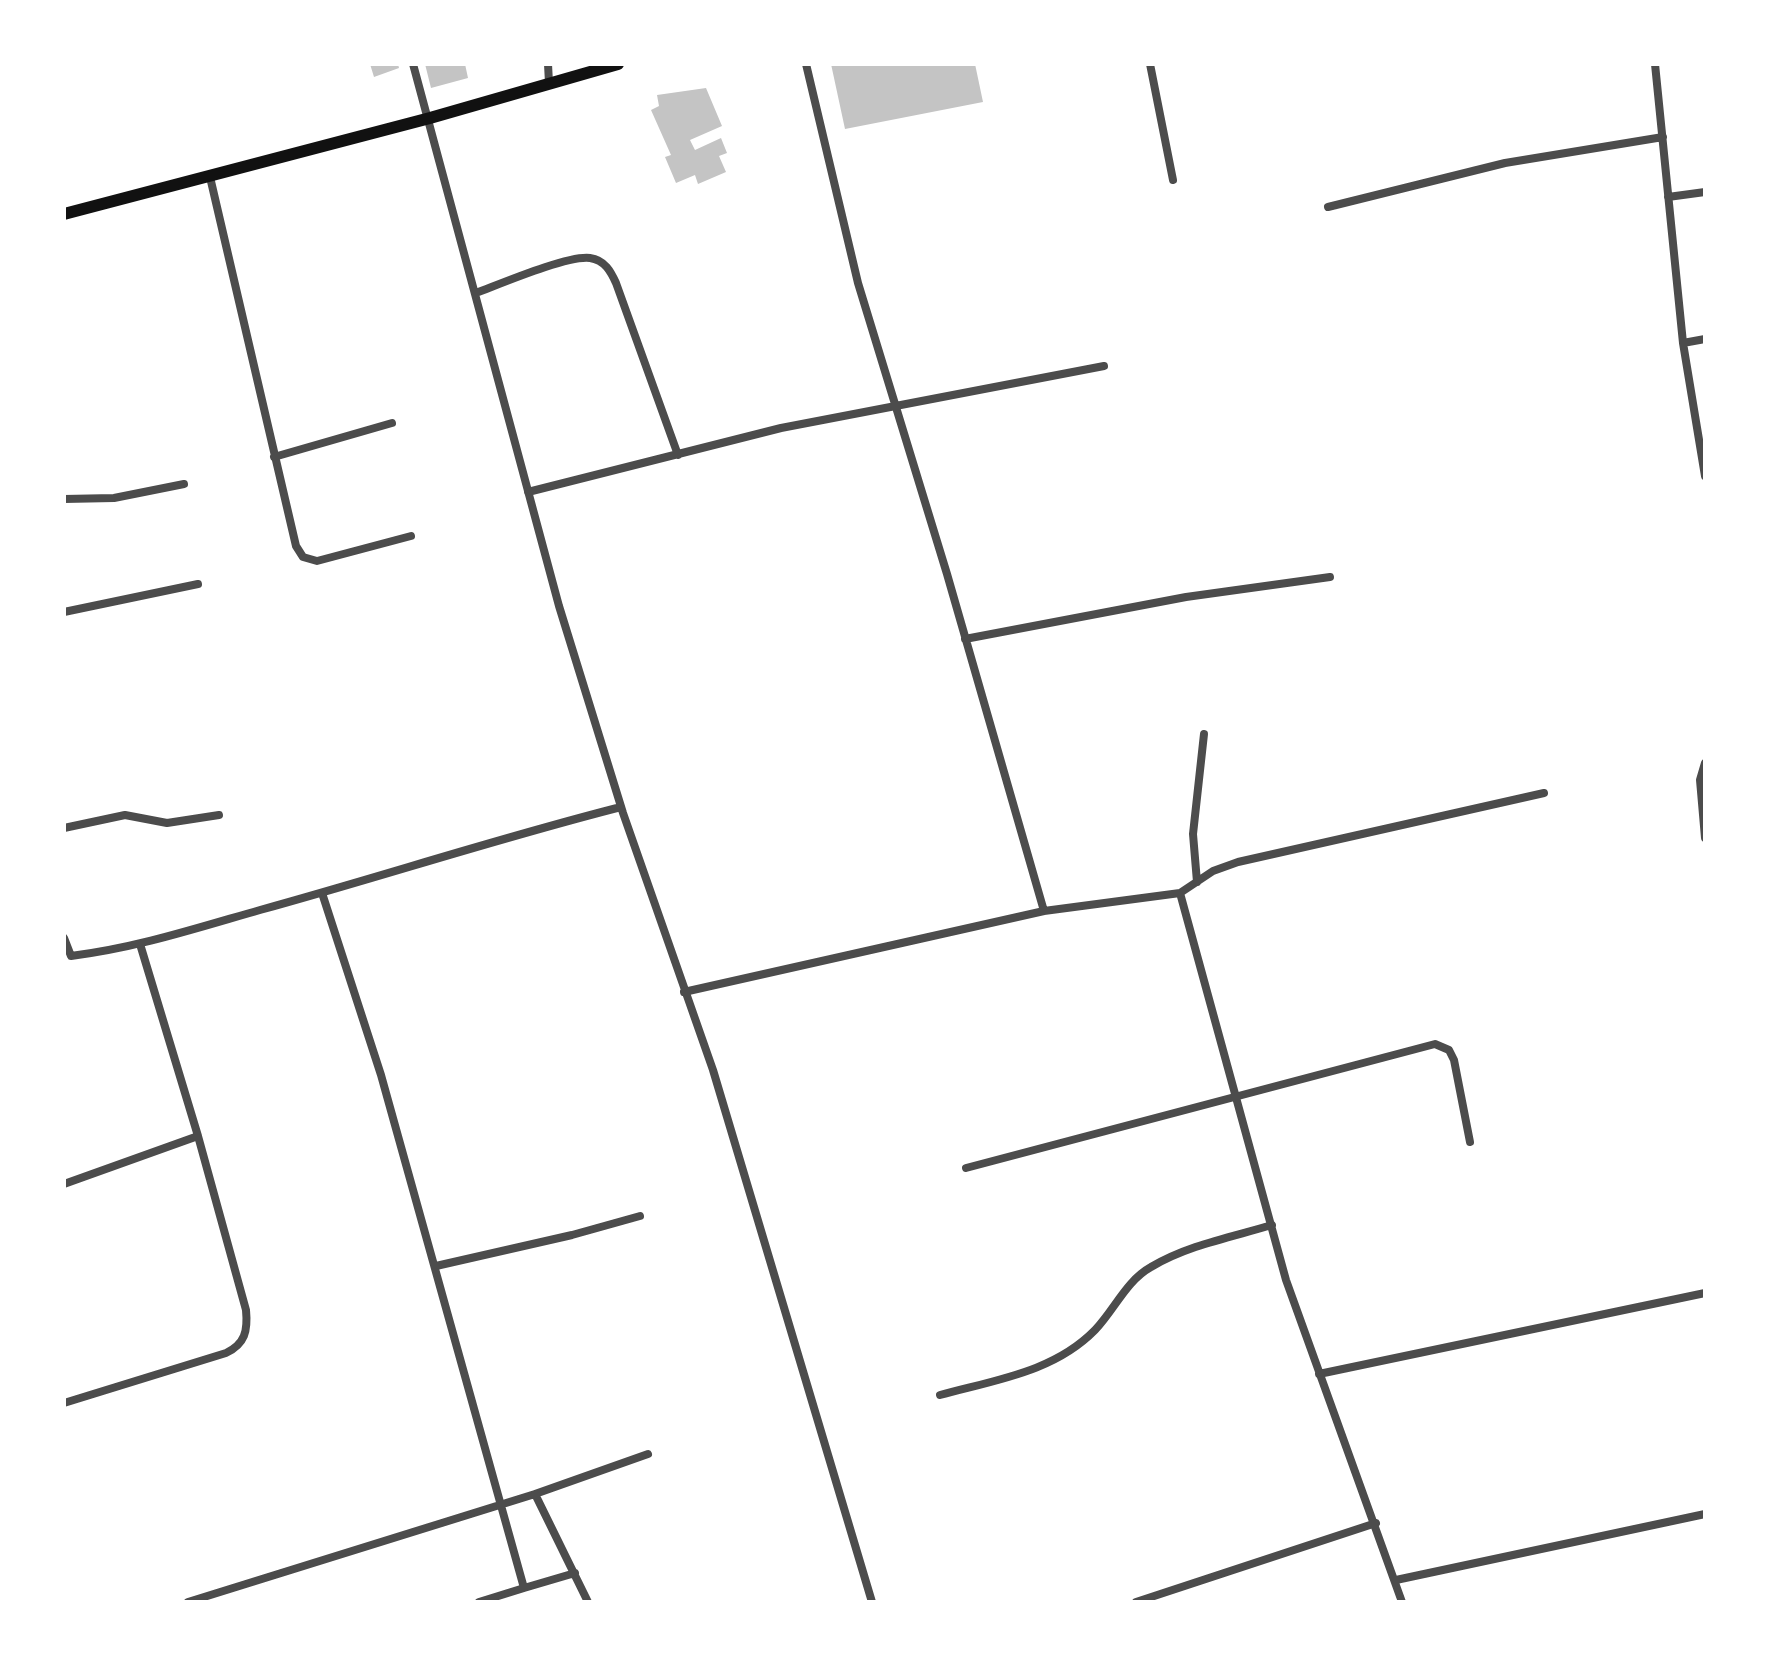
<!DOCTYPE html>
<html>
<head>
<meta charset="utf-8">
<style>
  body { margin:0 }
  #map { position:relative; width:1769px; height:1666px; overflow:hidden; background:#fff; font-family:Ubuntu,sans-serif }
  canvas { display:block }
  .frame { position:absolute; inset:0; border:66px solid #fff; pointer-events:none }
</style>
</head>
<body>
<div id="map">
<canvas width="1769" height="1666"></canvas>
<div class="frame"></div>
</div>
<script>
const ctx = document.querySelector('canvas').getContext('2d');
ctx.lineJoin = 'round';
function fillPath(path, color) { ctx.fillStyle = color; ctx.fill(path, 'evenodd'); }
function stroke(path, color, width, dash) { ctx.strokeStyle = color; ctx.lineWidth = width; ctx.lineCap = dash ? 'butt' : 'round'; ctx.setLineDash(dash || []); ctx.stroke(path); }
fillPath(new Path2D(`
  M 370,64 L 398,64 L 399,68 L 374,77 Z
  M 425,64 L 465,64 L 468,78 L 431,88 Z
  M 831,64 L 975,64 L 983,102 L 845,129 Z
  M 706,88 L 722,126 L 690,140 L 695,150 L 721,138 L 727,153 L 719,156 L 726,172 L 698,184 L 695,175 L 676,183 L 665,157 L 671,155 L 651,110 L 659,106 L 657,95 Z`), '#c4c4c4');
stroke(new Path2D(`
  M 413,64 L 559,606 L 623,813 L 713,1070 L 872,1602
  M 548,64 L 549,83
  M 806,64 L 858,283 L 947,574 L 1044,911 L 1180,893 L 1286,1280 L 1402,1602
  M 1150,64 L 1173,180
  M 1655,64 L 1683,343 L 1705,476
  M 210,177 L 296,546 L 303,557 L 317,561 L 411,536
  M 1668,197 L 1705,192
  M 1328,207 L 1505,163 L 1663,137
  M 476,293 C 500,284 568,255 590,258 C 605,260 611,272 616,283 L 678,455
  M 1683,343 L 1705,339
  M 274,457 L 392,423
  M 528,492 L 781,428 L 1104,366
  M 64,499 L 114,498 L 184,484
  M 64,612 L 198,584
  M 965,639 L 1186,597 L 1330,577
  M 1705,763 L 1700,780 L 1705,838
  M 64,828 L 125,815 L 167,823 L 219,815
  M 1197,882 L 1193,834 L 1204,734
  M 322,893 L 381,1075 L 524,1588 L 479,1602
  M 1180,893 L 1213,871 L 1238,862 L 1544,793
  M 64,938 L 71,956 C 136,948 197,928 260,910 C 380,877 499,838 621,807
  M 684,992 L 1044,911
  M 966,1168 L 1435,1044 L 1449,1050 L 1454,1060 L 1470,1142
  M 64,1184 L 198,1136 L 140,944
  M 436,1266 L 572,1235 L 640,1216
  M 1319,1374 L 1705,1293
  M 940,1395 C 995,1380 1054,1372 1095,1330 C 1115,1309 1126,1281 1151,1267 C 1188,1245 1232,1237 1272,1225
  M 64,1403 L 226,1353 C 245,1344 248,1331 246,1310 L 198,1136
  M 1396,1580 L 1705,1514
  M 524,1588 L 575,1573
  M 188,1602 L 535,1494
  M 588,1602 L 535,1494 L 648,1454
  M 1136,1602 L 1376,1523`), '#4c4c4c', 8);
stroke(new Path2D(`
  M 64,214 L 430,118 L 618,64`), '#111', 12);
</script>
</body>
</html>
